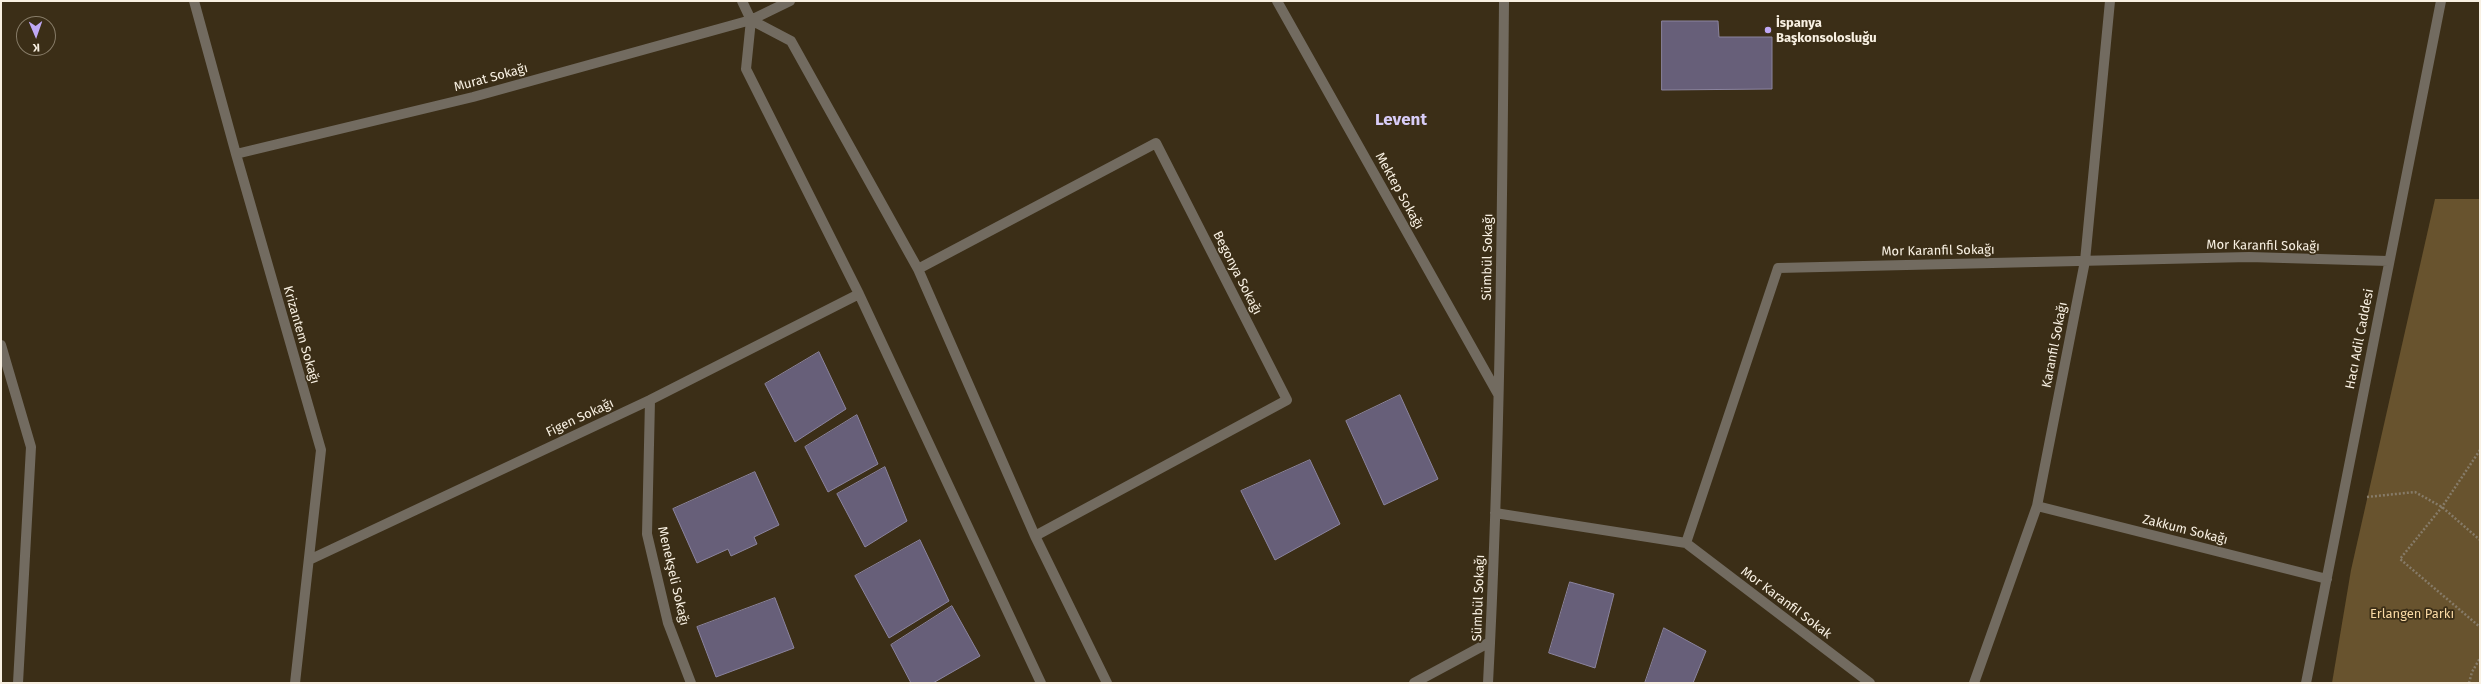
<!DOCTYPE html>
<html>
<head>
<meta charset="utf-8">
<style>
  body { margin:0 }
  #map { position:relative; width:2481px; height:684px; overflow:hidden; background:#3b2e17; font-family:"Fira Sans",sans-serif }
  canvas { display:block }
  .frame { position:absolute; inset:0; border:2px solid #f8f0e2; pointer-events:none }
  .north { position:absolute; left:16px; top:16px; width:40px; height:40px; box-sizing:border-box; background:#3b2e17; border:1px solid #877c68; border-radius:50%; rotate:178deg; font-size:11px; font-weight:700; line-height:16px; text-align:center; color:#f8f0e2 }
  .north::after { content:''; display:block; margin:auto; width:14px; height:18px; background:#bfa8f4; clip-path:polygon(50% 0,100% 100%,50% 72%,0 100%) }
</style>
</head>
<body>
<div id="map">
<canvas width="2481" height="684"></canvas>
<div class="frame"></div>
<div class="north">K</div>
</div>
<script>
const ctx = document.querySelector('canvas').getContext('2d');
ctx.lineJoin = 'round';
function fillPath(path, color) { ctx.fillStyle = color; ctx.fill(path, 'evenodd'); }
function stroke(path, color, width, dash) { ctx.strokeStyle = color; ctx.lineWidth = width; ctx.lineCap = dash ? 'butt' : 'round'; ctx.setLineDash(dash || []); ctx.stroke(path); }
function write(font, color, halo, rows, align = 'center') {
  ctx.font = font + ' "Fira Sans",sans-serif'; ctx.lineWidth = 3.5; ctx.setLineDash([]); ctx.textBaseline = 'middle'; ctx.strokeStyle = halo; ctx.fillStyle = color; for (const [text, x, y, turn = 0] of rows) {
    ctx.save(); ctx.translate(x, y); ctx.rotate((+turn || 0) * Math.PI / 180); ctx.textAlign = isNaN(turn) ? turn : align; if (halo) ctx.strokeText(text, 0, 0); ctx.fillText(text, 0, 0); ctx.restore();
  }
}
fillPath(new Path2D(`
  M 2435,199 L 2480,199 L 2480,683 L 2332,683 L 2351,570 Z`), '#68532e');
const building = new Path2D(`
  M 1662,21 L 1718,21 L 1719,37 L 1772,37 L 1772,89 L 1662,90 Z
  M 819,352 L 846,409 L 795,442 L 765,384 Z
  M 1400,395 L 1438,479 L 1384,505 L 1346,421 Z
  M 857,415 L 878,464 L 828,492 L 805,447 Z
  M 1310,460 L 1340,524 L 1275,560 L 1241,491 Z
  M 885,467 L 907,521 L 865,547 L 837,494 Z
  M 755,472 L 779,525 L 754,537 L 757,544 L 731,556 L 728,549 L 697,563 L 673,509 Z
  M 920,540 L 949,601 L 889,638 L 855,576 Z
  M 1570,582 L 1614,594 L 1595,668 L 1549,653 Z
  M 775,598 L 794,648 L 716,677 L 697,627 Z
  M 952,606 L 980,656 L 933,683 L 911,683 L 891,645 Z
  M 1664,628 L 1706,651 L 1693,683 L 1645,683 Z`);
fillPath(building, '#675f79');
stroke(building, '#8b849f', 1);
stroke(new Path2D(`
  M 2480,450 L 2442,507 L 2400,559 L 2480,627
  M 2367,497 L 2415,492 L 2442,507 L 2480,540
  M 2469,683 L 2472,672 L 2480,658`), '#867b68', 2.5, [2, 2]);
stroke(new Path2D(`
  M 194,1 L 236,154 L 321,450 L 295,683
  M 742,1 L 751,20
  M 1277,1 L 1498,394
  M 751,20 L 791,41 L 918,269 L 1035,536 L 1107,683
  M 751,20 L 746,69 L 859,294 L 1041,683
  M 236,154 L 473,97 L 751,20 L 790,1
  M 918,269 L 1156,143 L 1287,400 L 1035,536
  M 1,345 L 31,447 L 18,683
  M 650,400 L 647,534 L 668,623 L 691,683
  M 2037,506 L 2327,579
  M 1495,513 L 1686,543 L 1870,683
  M 1686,543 L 1778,268 L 2249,257 L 2388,261
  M 309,560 L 650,400 L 859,294
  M 1414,683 L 1490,642
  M 1488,683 C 1500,456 1502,228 1504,1
  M 1974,683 L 2037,506 L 2085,261 L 2110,1
  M 2306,683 L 2441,1`), '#726b60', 10);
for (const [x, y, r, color] of [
  [1768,30,4,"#bfa8f4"]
]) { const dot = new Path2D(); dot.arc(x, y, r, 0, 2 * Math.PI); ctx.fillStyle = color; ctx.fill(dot); stroke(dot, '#3b2e17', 1.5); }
write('bold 13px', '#f8f0e2', '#3b2e17', [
  ["İspanya",1776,23],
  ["Başkonsolosluğu",1776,38]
], 'left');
write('13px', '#f8f0e2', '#3b2e17', [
  ["Murat Sokağı",491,78,-15],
  ["Mektep Sokağı",1399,191,61],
  ["Mor Karanfil Sokağı",2263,246,1],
  ["Mor Karanfil Sokağı",1938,251,-1],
  ["Sümbül Sokağı",1488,257,-89],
  ["Begonya Sokağı",1237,273,63],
  ["Krizantem Sokağı",301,335,74],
  ["Hacı Adil Caddesi",2360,339,-79],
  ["Karanfil Sokağı",2055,345,-79],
  ["Figen Sokağı",580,418,-25],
  ["Zakkum Sokağı",2185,530,14],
  ["Menekşeli Sokağı",673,576,77],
  ["Sümbül Sokağı",1479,598,-88],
  ["Mor Karanfil Sokak",1786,603,37]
]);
write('13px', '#f9d9a4', '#3b2e17', [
  ["Erlangen Parkı",2412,614]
]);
write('bold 17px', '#d8ccf7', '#3b2e17', [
  ["Levent",1401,120]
]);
</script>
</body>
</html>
